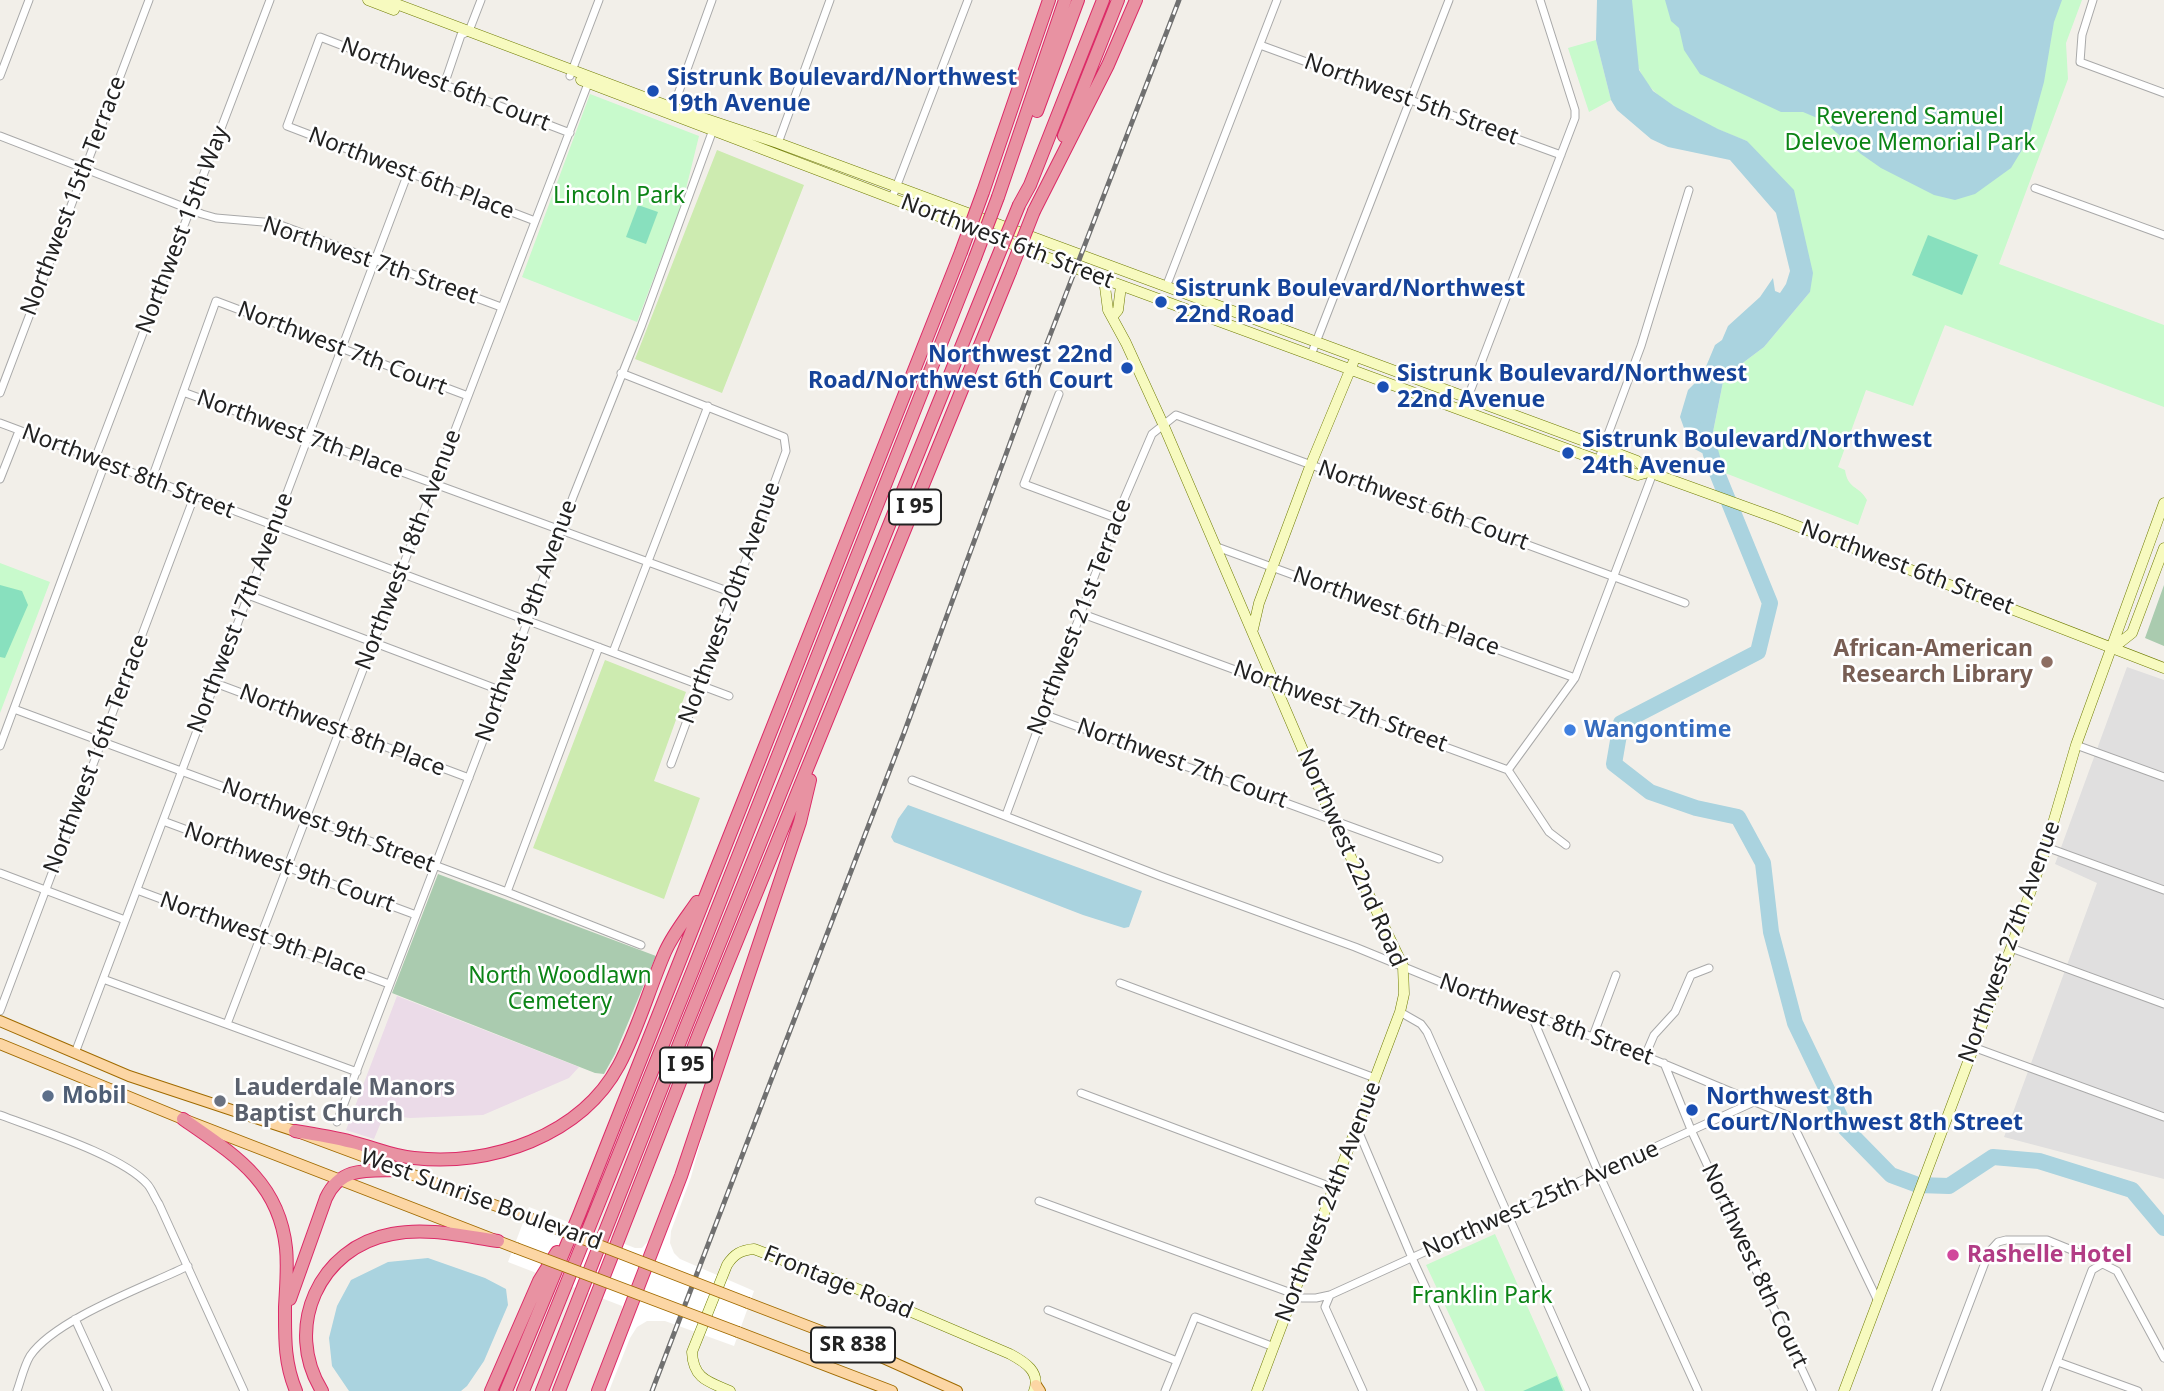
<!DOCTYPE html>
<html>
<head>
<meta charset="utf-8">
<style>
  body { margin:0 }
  canvas { display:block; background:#f2efe9 }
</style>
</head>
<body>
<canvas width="2164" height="1391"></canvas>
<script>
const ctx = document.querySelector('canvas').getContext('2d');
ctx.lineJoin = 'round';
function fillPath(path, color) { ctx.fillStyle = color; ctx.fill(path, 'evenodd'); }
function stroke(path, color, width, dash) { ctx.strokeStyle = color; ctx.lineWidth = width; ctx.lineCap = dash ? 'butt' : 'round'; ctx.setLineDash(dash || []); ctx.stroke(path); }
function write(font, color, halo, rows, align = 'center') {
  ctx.font = font + ' "Noto Sans",sans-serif'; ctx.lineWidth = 5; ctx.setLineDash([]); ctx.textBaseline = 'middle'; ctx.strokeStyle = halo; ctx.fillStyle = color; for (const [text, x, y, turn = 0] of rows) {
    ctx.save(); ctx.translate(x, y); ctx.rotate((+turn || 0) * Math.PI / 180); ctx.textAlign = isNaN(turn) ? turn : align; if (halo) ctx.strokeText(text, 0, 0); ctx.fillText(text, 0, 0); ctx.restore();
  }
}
fillPath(new Path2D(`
  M 2127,667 L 2164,680 L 2164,1179 L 2004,1137 L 2097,883 L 2055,864 Z`), '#e0dfdf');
fillPath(new Path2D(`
  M 397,996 L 579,1067 L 569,1078 L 483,1115 L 410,1118 L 384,1115 L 374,1139 L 346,1130 Z`), '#ebdbe8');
fillPath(new Path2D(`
  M 717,150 L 804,185 L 722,393 L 635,359 Z
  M 605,660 L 686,692 L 654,781 L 700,798 L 664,899 L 533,848 Z`), '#cdebb0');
fillPath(new Path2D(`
  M 2164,585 L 2164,646 L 2145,638 Z
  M 438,874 L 656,956 L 615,1054 L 604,1074 L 595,1073 L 392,993 Z`), '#aacbaf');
fillPath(new Path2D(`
  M 1632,0 L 2082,0 L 2066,43 L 2068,79 L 1999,264 L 2164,325 L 2164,407 L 1945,325 L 1913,406 L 1866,390 L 1838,467 L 1845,470 C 1848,490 1859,485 1867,500 L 1858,525 L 1720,471 L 1713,432 L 1724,377 L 1764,347 L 1810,292 L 1747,141 C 1714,128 1653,105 1640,71 C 1634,57 1632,16 1632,0 Z
  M 1596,40 L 1611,100 L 1589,112 L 1568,48 Z
  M 590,94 L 699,136 L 683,201 L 637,322 L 522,277 Z
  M 0,563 L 50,582 L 0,713 Z
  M 1495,1234 L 1565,1391 L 1485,1391 L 1426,1265 Z`), '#c8facc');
fillPath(new Path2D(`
  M 638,205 L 658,212 L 646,244 L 626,237 Z
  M 1928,235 L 1978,255 L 1962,295 L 1912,275 Z
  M 0,585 L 22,591 L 28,605 L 5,658 L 0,657 Z
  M 1557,1376 L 1563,1391 L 1523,1391 Z`), '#88e0be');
fillPath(new Path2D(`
  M 1597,0 L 1632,0 L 1639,70 L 1653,91 L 1674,106 L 1718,129 L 1747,141 L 1794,190 L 1813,273 L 1810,292 L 1764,347 L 1724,377 L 1713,432 L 1716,447 L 1702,453 L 1691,447 L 1680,417 L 1688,390 L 1696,382 L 1699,374 L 1705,369 L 1715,345 L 1722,340 L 1728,326 L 1760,297 L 1773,278 L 1775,291 L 1780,293 L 1786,284 L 1790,271 L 1776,213 L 1730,160 L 1668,147 L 1651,139 L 1617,110 L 1611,100 L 1596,40 Z
  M 1665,0 L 2062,0 L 2054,22 L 2044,82 L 2028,140 L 2011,168 L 1975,194 L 1955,200 L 1934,195 L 1881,168 L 1861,154 L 1822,120 L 1803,112 L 1781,112 L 1700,74 L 1684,50 L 1679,28 L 1671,21 Z
  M 908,805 L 1142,891 L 1129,927 L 1124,928 L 1083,915 L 894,842 L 891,837 L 898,819 Z
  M 428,1258 L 485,1278 L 506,1289 L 508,1305 L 484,1361 L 467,1386 L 461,1391 L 349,1391 L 332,1366 L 329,1338 L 337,1306 L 351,1280 L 388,1262 Z`), '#aad3df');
fillPath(new Path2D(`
  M 688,1136 L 701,1140 L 691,1177 L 671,1231 L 670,1243 L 674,1253 L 680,1259 L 754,1291 L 734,1346 L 665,1321 L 647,1321 L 637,1327 L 630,1338 L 609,1391 L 592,1391 L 622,1315 L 622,1306 L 508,1262 L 529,1207 L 635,1248 L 642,1248 L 651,1238 Z`), '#fff');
stroke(new Path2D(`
  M 1704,430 L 1715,468 L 1770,603 L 1758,652 L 1621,723 L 1614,764 L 1650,792 L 1696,808 L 1738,817 L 1763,863 L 1771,932 L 1795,1023 L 1846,1129 L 1891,1175 L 1918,1185 L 1949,1186 L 1993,1157 L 2039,1161 L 2132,1190 L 2164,1228`), '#aad3df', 16);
const street = new Path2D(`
  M 2093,0 L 2082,35 L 2080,62 L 2164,93
  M 1260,45 L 1561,155
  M 0,76 L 29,0
  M 570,76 L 599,0
  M 444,85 L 461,35 L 469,31 L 481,0
  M 673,108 L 712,0
  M 0,136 L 202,214 L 216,218 L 275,223 L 501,307
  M 778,143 L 830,0
  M 2035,188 L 2164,235
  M 892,198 L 968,0
  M 535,221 L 287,126 L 320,37 L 570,133
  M 1166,287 L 1277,0
  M 1311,355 L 1449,0
  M 621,373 L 784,437 L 786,451 L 671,764
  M 183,392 L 733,593
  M 0,393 L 149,0
  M 1059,394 L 1024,484 L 1116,518
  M 1463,410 L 1575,118 L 1575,110 L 1540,0
  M 0,423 L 729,696
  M 95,459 L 270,0
  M 1598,461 L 1641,346 L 1689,190
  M 0,479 L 19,431
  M 151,481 L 216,301 L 468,396
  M 1217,547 L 1575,678
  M 248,595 L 502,691
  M 1080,613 L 1508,770 L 1549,832 L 1566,845
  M 613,652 L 708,406
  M 215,683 L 469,778
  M 14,709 L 507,892 L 641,945
  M 1043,714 L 1439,859
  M 2076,745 L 2164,777
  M 0,746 L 105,463
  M 1508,770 L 1575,678 L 1653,473
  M 912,780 L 1160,876 L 1355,947 L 1438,981 L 1645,1056 L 1789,1116 L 1878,1301
  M 1006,815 L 1116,518 L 1152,434 L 1176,415 L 1685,603
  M 163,821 L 416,915
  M 2046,847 L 2164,890
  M 0,873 L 125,920
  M 137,890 L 389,984
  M 507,892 L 599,647
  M 2011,948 L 2164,1004
  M 103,979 L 357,1072
  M 1120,983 L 1375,1078
  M 0,1011 L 194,497
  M 1400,1012 L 1421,1024 L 1427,1032 L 1586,1391
  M 1531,1014 L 1599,1174 L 1698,1391
  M 227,1024 L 589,81
  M 1593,1036 L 1616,975
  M 1973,1047 L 2164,1117
  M 75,1053 L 408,173
  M 1645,1056 L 1654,1035 L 1675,1012 L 1691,975 L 1709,968
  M 1664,1063 L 1692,1132 L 1812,1391
  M 1081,1093 L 1334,1188
  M 0,1115 C 37,1129 124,1156 148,1185 C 152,1190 155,1198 159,1204 L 244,1391
  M 337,1122 L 502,691 L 573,497 L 641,327 L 714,127
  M 1357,1128 L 1412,1258 L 1473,1391
  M 1039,1201 L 1294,1294
  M 1302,1298 L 1316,1298 L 1330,1295
  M 1048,1310 L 1177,1361
  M 75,1319 L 108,1391
  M 2058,1362 L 2138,1391
  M 17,1391 C 21,1380 24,1366 30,1356 C 55,1319 147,1286 188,1266
  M 1165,1391 L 1195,1317 L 1274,1347
  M 1363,1391 L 1325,1307 L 1330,1295 L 1756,1101
  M 1936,1391 L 1989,1252 L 1998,1242 L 2006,1240 L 2047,1240 L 2089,1257 L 2117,1271 L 2164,1358
  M 2046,1391 L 2092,1270 L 2102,1264`);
const secondary = new Path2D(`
  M 368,0 L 394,10
  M 386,0 L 673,108 L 778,143 L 1587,442 L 1637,461 L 1649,472 L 1779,519 L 2164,668
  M 581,80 L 1104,279 L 1638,475 L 1649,472
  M 1104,279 L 1108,310 L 1126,343 L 1163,424 L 1332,818 L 1403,966 L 1404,994 L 1400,1012 L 1257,1391
  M 1113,316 L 1118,310 L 1121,286
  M 1253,629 L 1259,603 L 1311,464 L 1353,363
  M 2113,648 L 2132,633 L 2164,548
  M 730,1391 C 709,1382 693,1379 692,1352 L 727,1265 C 734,1254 741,1250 754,1249 L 848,1285 L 1010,1354 C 1025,1362 1041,1372 1034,1391
  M 1844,1391 L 2011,948 L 2046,847 L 2076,745 L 2164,503`);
const primary = new Path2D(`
  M 0,1021 L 129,1076 L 295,1131 L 529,1218
  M 0,1044 L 183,1119 L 516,1248
  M 748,1303 L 834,1336 L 957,1391
  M 738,1332 L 892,1391
  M 1036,1385 L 1040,1391`);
const highway = new Path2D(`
  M 1037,111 L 1078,0
  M 1064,136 L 1118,0
  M 983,192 L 1049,0
  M 998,197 L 1065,0
  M 1019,205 L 1030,185 L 1103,0
  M 1034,211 L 1108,65 L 1136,0
  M 183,1119 C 233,1154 279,1181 286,1248 C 288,1267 286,1287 285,1307 C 285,1337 284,1362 296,1391
  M 295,1131 C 314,1134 333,1137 352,1142 C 373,1147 392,1156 414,1158 C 490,1167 581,1136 619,1065 C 638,1029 649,989 665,952 C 673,934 686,918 697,902
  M 290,1299 L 326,1198 C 341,1165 370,1171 400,1170
  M 322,1391 C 283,1328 319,1247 392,1234 C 427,1227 463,1236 498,1241
  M 491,1391 L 539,1281 L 557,1252
  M 506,1391 L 579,1215 L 961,252
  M 523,1391 L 693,970 L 975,258
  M 542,1391 L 687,1024 L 994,266
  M 559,1391 L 700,1031 L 1010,272
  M 598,1391 L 681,1176 L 800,822 L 810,780`);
stroke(street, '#a9a9a9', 9);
stroke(secondary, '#707d05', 11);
stroke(primary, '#a06b00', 12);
stroke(highway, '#dc2a67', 14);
stroke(street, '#fff', 7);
stroke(secondary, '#f7fabf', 10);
stroke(primary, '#fcd6a4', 10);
stroke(highway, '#e892a2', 12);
const rail = new Path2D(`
  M 652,1391 L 904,733 L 1039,364 L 1179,0`);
stroke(rail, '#707070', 5);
stroke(rail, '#fff', 2.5, [8]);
const primaryBridge = new Path2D(`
  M 529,1218 L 748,1303
  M 516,1248 L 738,1332`);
const highwayBridge = new Path2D(`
  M 961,252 L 983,192
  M 975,258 L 998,197
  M 994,266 L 1019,205
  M 1010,272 L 1034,211`);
stroke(primaryBridge, '#a06b00', 12, []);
stroke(highwayBridge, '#dc2a67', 14, []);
stroke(primaryBridge, '#fcd6a4', 10);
stroke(highwayBridge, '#e892a2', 12);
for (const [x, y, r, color] of [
  [653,91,7,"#1a4fb4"],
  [1161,302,7,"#1a4fb4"],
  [1127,368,7,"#1a4fb4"],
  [1383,387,7,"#1a4fb4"],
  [1568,453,7,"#1a4fb4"],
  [2047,662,7,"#8d6e63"],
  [1570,730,7,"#3f7fe0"],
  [48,1096,7,"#5c6f8a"],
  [220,1101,7,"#6b7280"],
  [1692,1110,7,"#1a4fb4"],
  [1953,1255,7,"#d1479c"]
]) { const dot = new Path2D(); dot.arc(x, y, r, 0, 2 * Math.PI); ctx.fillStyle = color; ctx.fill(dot); stroke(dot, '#fff', 2.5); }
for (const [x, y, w] of [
  [915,507,52],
  [686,1065,52],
  [853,1345,84]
]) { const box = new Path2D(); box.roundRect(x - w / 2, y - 17.5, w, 35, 5); ctx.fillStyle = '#fff'; ctx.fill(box); stroke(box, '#222', 2); }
write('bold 21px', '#222', null, [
  ["I 95",915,507],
  ["I 95",686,1065],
  ["SR 838",853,1345]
]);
write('bold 23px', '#164399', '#fff', [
  ["Sistrunk Boulevard/Northwest",667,78],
  ["19th Avenue",667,104],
  ["Sistrunk Boulevard/Northwest",1175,289],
  ["22nd Road",1175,315],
  ["Northwest 22nd",1113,355,"right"],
  ["Road/Northwest 6th Court",1113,381,"right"],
  ["Sistrunk Boulevard/Northwest",1397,374],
  ["22nd Avenue",1397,400],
  ["Sistrunk Boulevard/Northwest",1582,440],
  ["24th Avenue",1582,466],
  ["Northwest 8th",1706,1097],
  ["Court/Northwest 8th Street",1706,1123]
], 'left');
write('23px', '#222', '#fff', [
  ["Northwest 6th Court",445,85,21],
  ["Northwest 5th Street",1411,100,20],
  ["Northwest 6th Place",411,174,21],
  ["Northwest 15th Terrace",74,196,-69],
  ["Northwest 15th Way",183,230,-69],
  ["Northwest 6th Street",1007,242,21],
  ["Northwest 7th Street",370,261,19],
  ["Northwest 7th Court",342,349,21],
  ["Northwest 7th Place",300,435,20],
  ["Northwest 8th Street",128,472,21],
  ["Northwest 6th Court",1423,506,20],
  ["Northwest 18th Avenue",409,550,-69],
  ["Northwest 6th Street",1907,568,21],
  ["Northwest 20th Avenue",730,603,-70],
  ["Northwest 6th Place",1396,612,20],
  ["Northwest 17th Avenue",241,613,-69],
  ["Northwest 21st Terrace",1080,617,-69],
  ["Northwest 19th Avenue",527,621,-70],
  ["Northwest 7th Street",1340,707,20],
  ["Northwest 8th Place",342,731,21],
  ["Northwest 16th Terrace",97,754,-69],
  ["Northwest 7th Court",1182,764,20],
  ["Northwest 9th Street",328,826,21],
  ["Northwest 22nd Road",1351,858,66],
  ["Northwest 9th Court",289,868,20],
  ["Northwest 9th Place",263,937,20],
  ["Northwest 27th Avenue",2010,942,-70],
  ["Northwest 8th Street",1546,1020,20],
  ["West Sunrise Boulevard",481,1200,20],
  ["Northwest 25th Avenue",1541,1200,-24],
  ["Northwest 24th Avenue",1329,1202,-69],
  ["Northwest 8th Court",1754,1266,65],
  ["Frontage Road",838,1283,22]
]);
write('23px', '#0c8416', '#fff', [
  ["Reverend Samuel",1910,117],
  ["Delevoe Memorial Park",1910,143],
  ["Lincoln Park",619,196],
  ["North Woodlawn",560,976],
  ["Cemetery",560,1002],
  ["Franklin Park",1482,1296]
]);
write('bold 23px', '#785e54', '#fff', [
  ["African-American",2033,649],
  ["Research Library",2033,675]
], 'right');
write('bold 23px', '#366cbe', '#fff', [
  ["Wangontime",1584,730]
], 'left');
write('bold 23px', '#5b616d', '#fff', [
  ["Lauderdale Manors",234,1088],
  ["Baptist Church",234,1114]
], 'left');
write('bold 23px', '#4e5e75', '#fff', [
  ["Mobil",62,1096]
], 'left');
write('bold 23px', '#b23c85', '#fff', [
  ["Rashelle Hotel",1967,1255]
], 'left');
</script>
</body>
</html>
